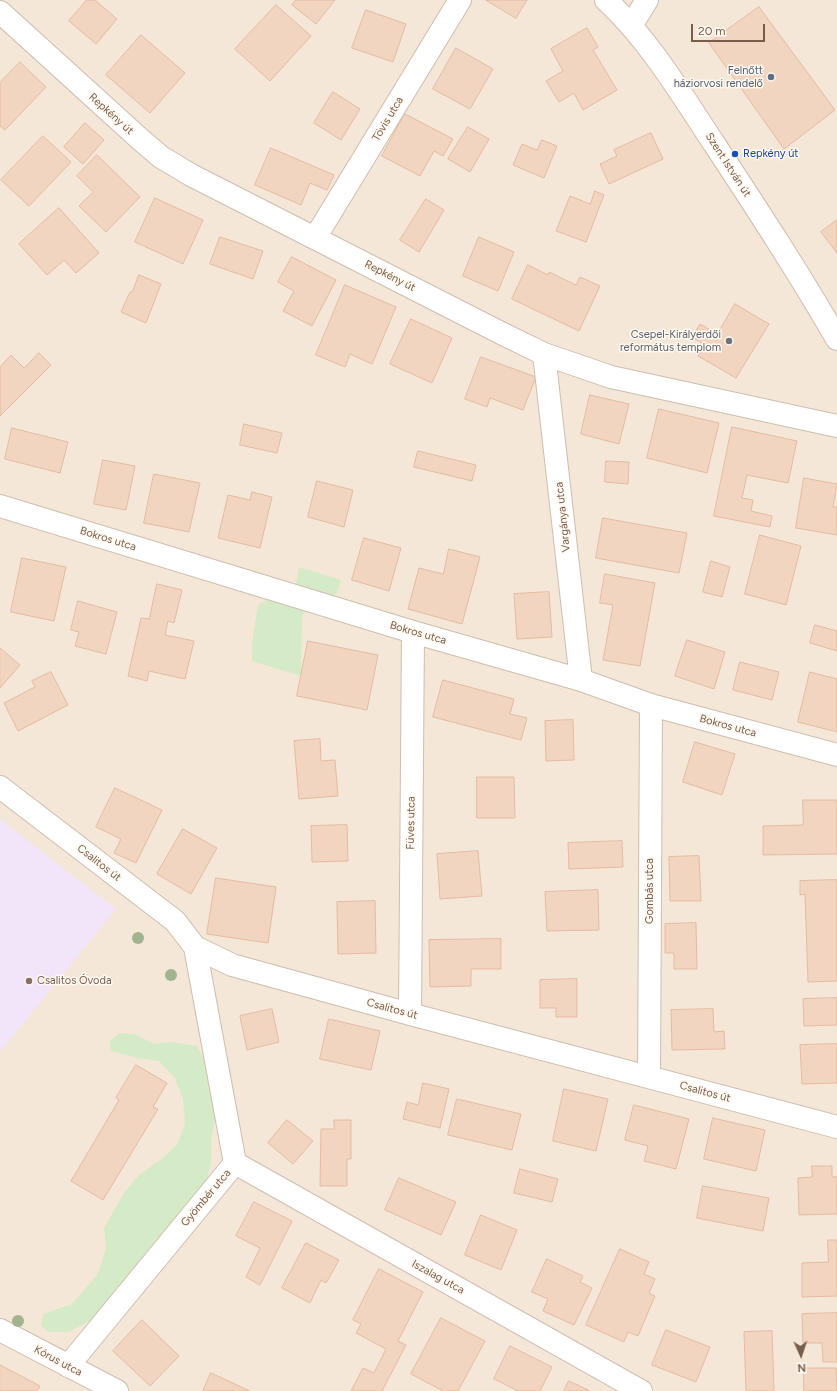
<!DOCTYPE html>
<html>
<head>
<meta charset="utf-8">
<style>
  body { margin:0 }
  #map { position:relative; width:837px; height:1391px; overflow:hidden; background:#fdf5e9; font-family:Figtree,sans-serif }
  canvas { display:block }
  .north { position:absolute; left:781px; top:1335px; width:40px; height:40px; -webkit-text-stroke:3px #fff9f0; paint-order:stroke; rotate:177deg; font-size:11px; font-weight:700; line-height:16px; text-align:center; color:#785c4c }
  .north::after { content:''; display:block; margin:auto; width:14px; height:18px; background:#785c4c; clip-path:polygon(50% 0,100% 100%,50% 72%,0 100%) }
  .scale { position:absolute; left:691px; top:24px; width:74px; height:18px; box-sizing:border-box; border:2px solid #785c4c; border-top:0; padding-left:5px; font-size:12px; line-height:14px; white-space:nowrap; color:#785c4c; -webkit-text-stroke:3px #fff9f0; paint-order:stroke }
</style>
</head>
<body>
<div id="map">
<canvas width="837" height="1391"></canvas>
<div class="north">N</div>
<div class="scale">20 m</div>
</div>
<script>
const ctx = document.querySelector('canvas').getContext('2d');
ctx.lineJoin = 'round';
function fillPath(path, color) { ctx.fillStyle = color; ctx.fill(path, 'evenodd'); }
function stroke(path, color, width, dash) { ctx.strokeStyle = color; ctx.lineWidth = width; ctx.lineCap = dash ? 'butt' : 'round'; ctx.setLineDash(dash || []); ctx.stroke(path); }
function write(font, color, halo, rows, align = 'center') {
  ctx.font = font + ' Figtree,sans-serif'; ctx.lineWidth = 3; ctx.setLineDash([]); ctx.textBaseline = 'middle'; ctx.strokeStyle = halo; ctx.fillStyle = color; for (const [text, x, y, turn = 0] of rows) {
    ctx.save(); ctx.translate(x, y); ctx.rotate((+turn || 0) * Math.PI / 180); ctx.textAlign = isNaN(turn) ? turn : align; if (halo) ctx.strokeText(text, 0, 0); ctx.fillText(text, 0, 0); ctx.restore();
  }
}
fillPath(new Path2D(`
  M 0,0 L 837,0 L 837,1391 L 0,1391 Z`), '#f4e7d7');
fillPath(new Path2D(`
  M 0,819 L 116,909 L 0,1052 Z`), '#f2e5f9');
fillPath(new Path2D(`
  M 299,567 L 341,580 L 337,593 L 308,607 L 302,616 L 301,676 L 252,661 L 252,642 L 258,605 L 296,584 Z
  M 119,1033 L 135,1034 L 154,1044 L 171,1042 L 197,1046 L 212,1074 L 216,1116 L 211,1140 L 211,1163 L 204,1193 L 97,1317 L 69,1332 L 49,1332 L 41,1326 L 43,1314 L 72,1304 L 97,1275 L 106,1249 L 104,1228 L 124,1193 L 139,1175 L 159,1161 L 177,1145 L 185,1124 L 183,1099 L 175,1078 L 159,1061 L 137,1058 L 111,1051 L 109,1042 Z`), '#d5ebc7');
const building = new Path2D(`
  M 87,0 L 95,0 L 117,19 L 96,44 L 69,21 Z
  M 296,0 L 335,0 L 316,24 L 292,5 Z
  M 486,0 L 527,0 L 516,18 Z
  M 276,5 L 311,36 L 270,81 L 235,49 Z
  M 759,7 L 835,110 L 784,149 L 709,43 Z
  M 366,10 L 406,24 L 393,62 L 352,48 Z
  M 587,28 L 598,47 L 593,50 L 617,90 L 583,110 L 574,93 L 559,102 L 546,81 L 563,71 L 551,49 Z
  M 141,35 L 185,73 L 150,113 L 106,75 Z
  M 456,48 L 493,69 L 470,109 L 433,89 Z
  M 20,62 L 46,87 L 5,130 L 0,126 L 0,83 Z
  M 333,92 L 360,109 L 341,140 L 314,123 Z
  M 405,114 L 453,139 L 443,156 L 434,151 L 420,176 L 382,156 Z
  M 85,123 L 104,140 L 83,164 L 64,147 Z
  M 468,127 L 489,139 L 470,172 L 448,159 Z
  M 651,133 L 663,159 L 609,184 L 600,164 L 617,156 L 614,150 Z
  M 43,136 L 71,162 L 29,206 L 1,180 Z
  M 542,140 L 557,146 L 544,178 L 513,165 L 522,144 L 537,150 Z
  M 271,148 L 334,175 L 327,190 L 310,183 L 301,205 L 255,185 Z
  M 97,155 L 140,197 L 106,232 L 79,206 L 93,192 L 77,176 Z
  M 595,191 L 604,195 L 586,242 L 556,231 L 570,196 L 590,204 Z
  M 155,198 L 203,220 L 183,264 L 135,242 Z
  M 426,199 L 444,210 L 419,252 L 400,240 Z
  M 59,208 L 99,253 L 76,273 L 64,260 L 47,275 L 19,244 Z
  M 837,220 L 837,253 L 821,232 Z
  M 220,237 L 263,251 L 253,279 L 210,264 Z
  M 479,237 L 514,252 L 498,291 L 463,276 Z
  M 292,257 L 336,280 L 312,326 L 283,311 L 294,291 L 278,282 Z
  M 528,265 L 548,275 L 549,272 L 576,285 L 580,277 L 600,286 L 579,331 L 512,299 Z
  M 139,275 L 161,284 L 146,323 L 121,312 L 130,292 L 132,292 Z
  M 345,285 L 396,307 L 372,364 L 350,354 L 345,367 L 316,355 Z
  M 735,304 L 769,324 L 736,378 L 698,356 L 705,345 L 692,337 L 700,324 L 717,334 Z
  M 411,319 L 452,338 L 432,383 L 390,364 Z
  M 39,353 L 51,365 L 0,416 L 0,367 L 11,355 L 24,368 Z
  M 481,357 L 536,377 L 523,410 L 490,398 L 487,407 L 465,399 Z
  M 590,395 L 629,404 L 619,444 L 581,434 Z
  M 659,409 L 719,423 L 707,473 L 647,458 Z
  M 244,424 L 282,433 L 277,453 L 240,445 Z
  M 732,427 L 797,441 L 788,483 L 747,475 L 742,498 L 753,500 L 751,511 L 772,516 L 770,527 L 714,516 Z
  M 12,428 L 68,442 L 60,473 L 5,459 Z
  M 418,451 L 476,465 L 472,481 L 414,467 Z
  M 103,460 L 135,466 L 126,510 L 94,504 Z
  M 606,461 L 629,462 L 628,484 L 605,482 Z
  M 154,474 L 200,483 L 189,532 L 144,523 Z
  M 804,478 L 837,484 L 833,507 L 837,507 L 837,535 L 796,528 Z
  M 317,481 L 353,490 L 344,527 L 308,517 Z
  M 252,492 L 272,497 L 260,548 L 218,538 L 228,495 L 250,500 Z
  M 603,518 L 687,533 L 679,573 L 596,558 Z
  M 760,535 L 801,546 L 786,605 L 745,594 Z
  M 364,538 L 401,548 L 389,591 L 352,580 Z
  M 449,549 L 480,557 L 462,624 L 408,609 L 419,568 L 443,574 Z
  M 22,558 L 66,567 L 54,621 L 11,612 Z
  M 711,561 L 730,567 L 722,597 L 703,592 Z
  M 605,574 L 655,583 L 640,666 L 603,660 L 613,605 L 600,603 Z
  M 157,584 L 182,590 L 174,623 L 168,621 L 165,635 L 194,641 L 185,679 L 149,671 L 147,681 L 128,676 L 141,618 L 149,619 Z
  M 549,592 L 552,637 L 517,639 L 514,594 Z
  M 78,601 L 117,612 L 106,654 L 75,646 L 79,632 L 71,630 Z
  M 815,625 L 837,631 L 837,651 L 810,643 Z
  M 687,640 L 725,652 L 714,689 L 675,676 Z
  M 308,641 L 378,655 L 367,710 L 297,696 Z
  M 0,648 L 20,665 L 0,688 Z
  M 740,662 L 779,672 L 772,700 L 733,690 Z
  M 51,672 L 68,705 L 18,731 L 4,703 L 35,687 L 32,681 Z
  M 810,672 L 837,679 L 837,732 L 798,722 Z
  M 443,680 L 514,699 L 510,714 L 527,718 L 521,740 L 433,717 Z
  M 573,720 L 574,760 L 546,761 L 545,721 Z
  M 320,739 L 321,761 L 335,760 L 338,796 L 299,799 L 294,741 Z
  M 695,742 L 735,754 L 722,795 L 683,782 Z
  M 477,777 L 514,777 L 515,818 L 477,818 Z
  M 115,788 L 162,810 L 136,863 L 114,853 L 121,839 L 96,827 Z
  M 803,800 L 837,800 L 837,854 L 763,855 L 763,826 L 803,825 Z
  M 347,825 L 348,861 L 312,862 L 311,826 Z
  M 183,829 L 217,848 L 191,894 L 157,874 Z
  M 622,841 L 623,867 L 569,869 L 568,843 Z
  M 478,851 L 482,896 L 440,899 L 437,854 Z
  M 699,856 L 701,901 L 670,901 L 669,857 Z
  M 216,878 L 276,887 L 268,943 L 207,934 Z
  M 837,880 L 837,981 L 808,982 L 805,894 L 800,895 L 800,881 Z
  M 598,890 L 599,930 L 547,931 L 545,892 Z
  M 375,901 L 376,953 L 338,954 L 337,902 Z
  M 696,923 L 697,969 L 674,969 L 674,953 L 665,953 L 665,924 Z
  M 501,939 L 501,969 L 471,969 L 471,986 L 430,987 L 429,940 Z
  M 577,979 L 577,1017 L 556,1017 L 556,1008 L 540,1008 L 540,980 Z
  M 837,998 L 837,1025 L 804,1026 L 803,999 Z
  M 272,1009 L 279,1042 L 247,1050 L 240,1016 Z
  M 713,1009 L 714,1032 L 724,1031 L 725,1049 L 672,1050 L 671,1010 Z
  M 329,1019 L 380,1031 L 371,1070 L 320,1059 Z
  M 837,1044 L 837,1083 L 802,1084 L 800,1045 Z
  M 136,1065 L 167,1083 L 153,1107 L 158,1109 L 103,1200 L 71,1181 L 119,1100 L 116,1098 Z
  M 423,1083 L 449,1089 L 440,1128 L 403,1119 L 407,1102 L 418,1105 Z
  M 564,1089 L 608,1099 L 596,1151 L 553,1141 Z
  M 457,1099 L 521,1114 L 512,1150 L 448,1135 Z
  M 634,1105 L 689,1119 L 676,1169 L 644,1161 L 648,1146 L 625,1140 Z
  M 713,1118 L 765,1130 L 756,1171 L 704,1159 Z
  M 287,1120 L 313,1141 L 293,1164 L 268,1143 Z
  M 334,1120 L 351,1120 L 351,1159 L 347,1159 L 347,1186 L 320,1186 L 321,1129 L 334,1129 Z
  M 812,1166 L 832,1166 L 832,1177 L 837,1177 L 837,1214 L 799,1215 L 798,1178 L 812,1177 Z
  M 520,1169 L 558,1179 L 552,1202 L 514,1193 Z
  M 399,1178 L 456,1202 L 441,1235 L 385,1210 Z
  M 703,1186 L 769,1198 L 763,1231 L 697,1218 Z
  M 254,1202 L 292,1221 L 260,1285 L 246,1277 L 260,1248 L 236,1236 Z
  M 481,1215 L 517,1230 L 501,1270 L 465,1255 Z
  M 828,1240 L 837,1240 L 837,1296 L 802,1297 L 802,1263 L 828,1262 Z
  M 306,1243 L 339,1260 L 326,1283 L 321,1280 L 310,1303 L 282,1288 Z
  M 620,1249 L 649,1262 L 644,1274 L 655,1279 L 649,1293 L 655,1296 L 638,1336 L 628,1332 L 624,1342 L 586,1325 Z
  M 547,1259 L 583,1276 L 580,1282 L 592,1288 L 574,1325 L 543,1311 L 548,1299 L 532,1292 Z
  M 379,1269 L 423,1292 L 398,1341 L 406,1345 L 382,1391 L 351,1391 L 363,1368 L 374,1373 L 386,1349 L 356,1333 L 361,1324 L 353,1320 Z
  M 837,1313 L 837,1362 L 823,1362 L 822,1343 L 803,1343 L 802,1314 Z
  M 441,1318 L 485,1341 L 458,1391 L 443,1391 L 411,1374 Z
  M 142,1320 L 179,1356 L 150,1386 L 113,1351 Z
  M 666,1330 L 710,1347 L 696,1382 L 652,1365 Z
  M 772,1331 L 774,1391 L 746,1391 L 744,1332 Z
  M 510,1346 L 552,1367 L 540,1391 L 518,1391 L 494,1379 Z
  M 0,1365 L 40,1386 L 37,1391 L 0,1391 Z
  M 804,1368 L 836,1368 L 837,1391 L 804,1391 Z
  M 211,1373 L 250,1391 L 203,1391 Z
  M 569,1381 L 590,1391 L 564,1391 Z`);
fillPath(building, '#f2d5c0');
stroke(building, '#e5bba1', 1);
const minor = new Path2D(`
  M 0,12 L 141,140 L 161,157 L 191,175 L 501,333 L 544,354 L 611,377 L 837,426
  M 631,26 L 647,0
  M 315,238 L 460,0
  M 544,354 L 581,680
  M 0,506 L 413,632 L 581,680 L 651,705 L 837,755
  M 0,787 L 175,921 L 195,947 L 232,965 L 410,1014 L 837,1127
  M 195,947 L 235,1163
  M 410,1014 L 413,632
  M 649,1077 L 651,705
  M 235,1163 L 641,1391
  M 0,1330 L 117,1391
  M 68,1366 L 235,1163`);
const tertiary = new Path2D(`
  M 606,0 C 650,41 681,94 715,145 C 757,209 799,273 837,339`);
stroke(minor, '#cfbdae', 24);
stroke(tertiary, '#cfbdae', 24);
stroke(minor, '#fff', 22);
stroke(tertiary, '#fff', 22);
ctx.fillStyle = '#a0b48e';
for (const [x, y] of [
  [138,938],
  [171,975],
  [18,1321]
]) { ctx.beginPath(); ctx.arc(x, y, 6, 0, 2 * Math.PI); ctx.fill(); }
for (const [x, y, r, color] of [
  [771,77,4,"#5c6f8a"],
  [735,154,4,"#1a4fb4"],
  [729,341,4,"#6b7280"],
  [29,981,4,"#8d6e63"]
]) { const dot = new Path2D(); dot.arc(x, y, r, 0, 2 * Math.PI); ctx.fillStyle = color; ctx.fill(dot); stroke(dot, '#fff9f0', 1.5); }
write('11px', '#4e5e75', '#fff9f0', [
  ["Felnőtt",763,71],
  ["háziorvosi rendelő",763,84]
], 'right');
write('11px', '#785c4c', '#fff9f0', [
  ["Repkény út",111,114,42],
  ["Tövis utca",388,119,-59],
  ["Szent István út",728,165,57],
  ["Repkény út",390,276,27],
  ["Vargánya utca",563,517,-96],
  ["Bokros utca",108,539,17],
  ["Bokros utca",418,633,16],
  ["Bokros utca",728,726,15],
  ["Füves utca",411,823,-89],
  ["Csalitos út",99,863,38],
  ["Gombás utca",650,891,-90],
  ["Csalitos út",392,1009,15],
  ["Csalitos út",705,1092,15],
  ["Gyömbér utca",206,1198,-50],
  ["Iszalag utca",438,1277,29],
  ["Kórus utca",58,1361,28]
]);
write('11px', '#164399', '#fff9f0', [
  ["Repkény út",743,154]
], 'left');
write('11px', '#5b616d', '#fff9f0', [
  ["Csepel-Királyerdői",721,335],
  ["református templom",721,348]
], 'right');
write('11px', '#785e54', '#fff9f0', [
  ["Csalitos Óvoda",37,981]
], 'left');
</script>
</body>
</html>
